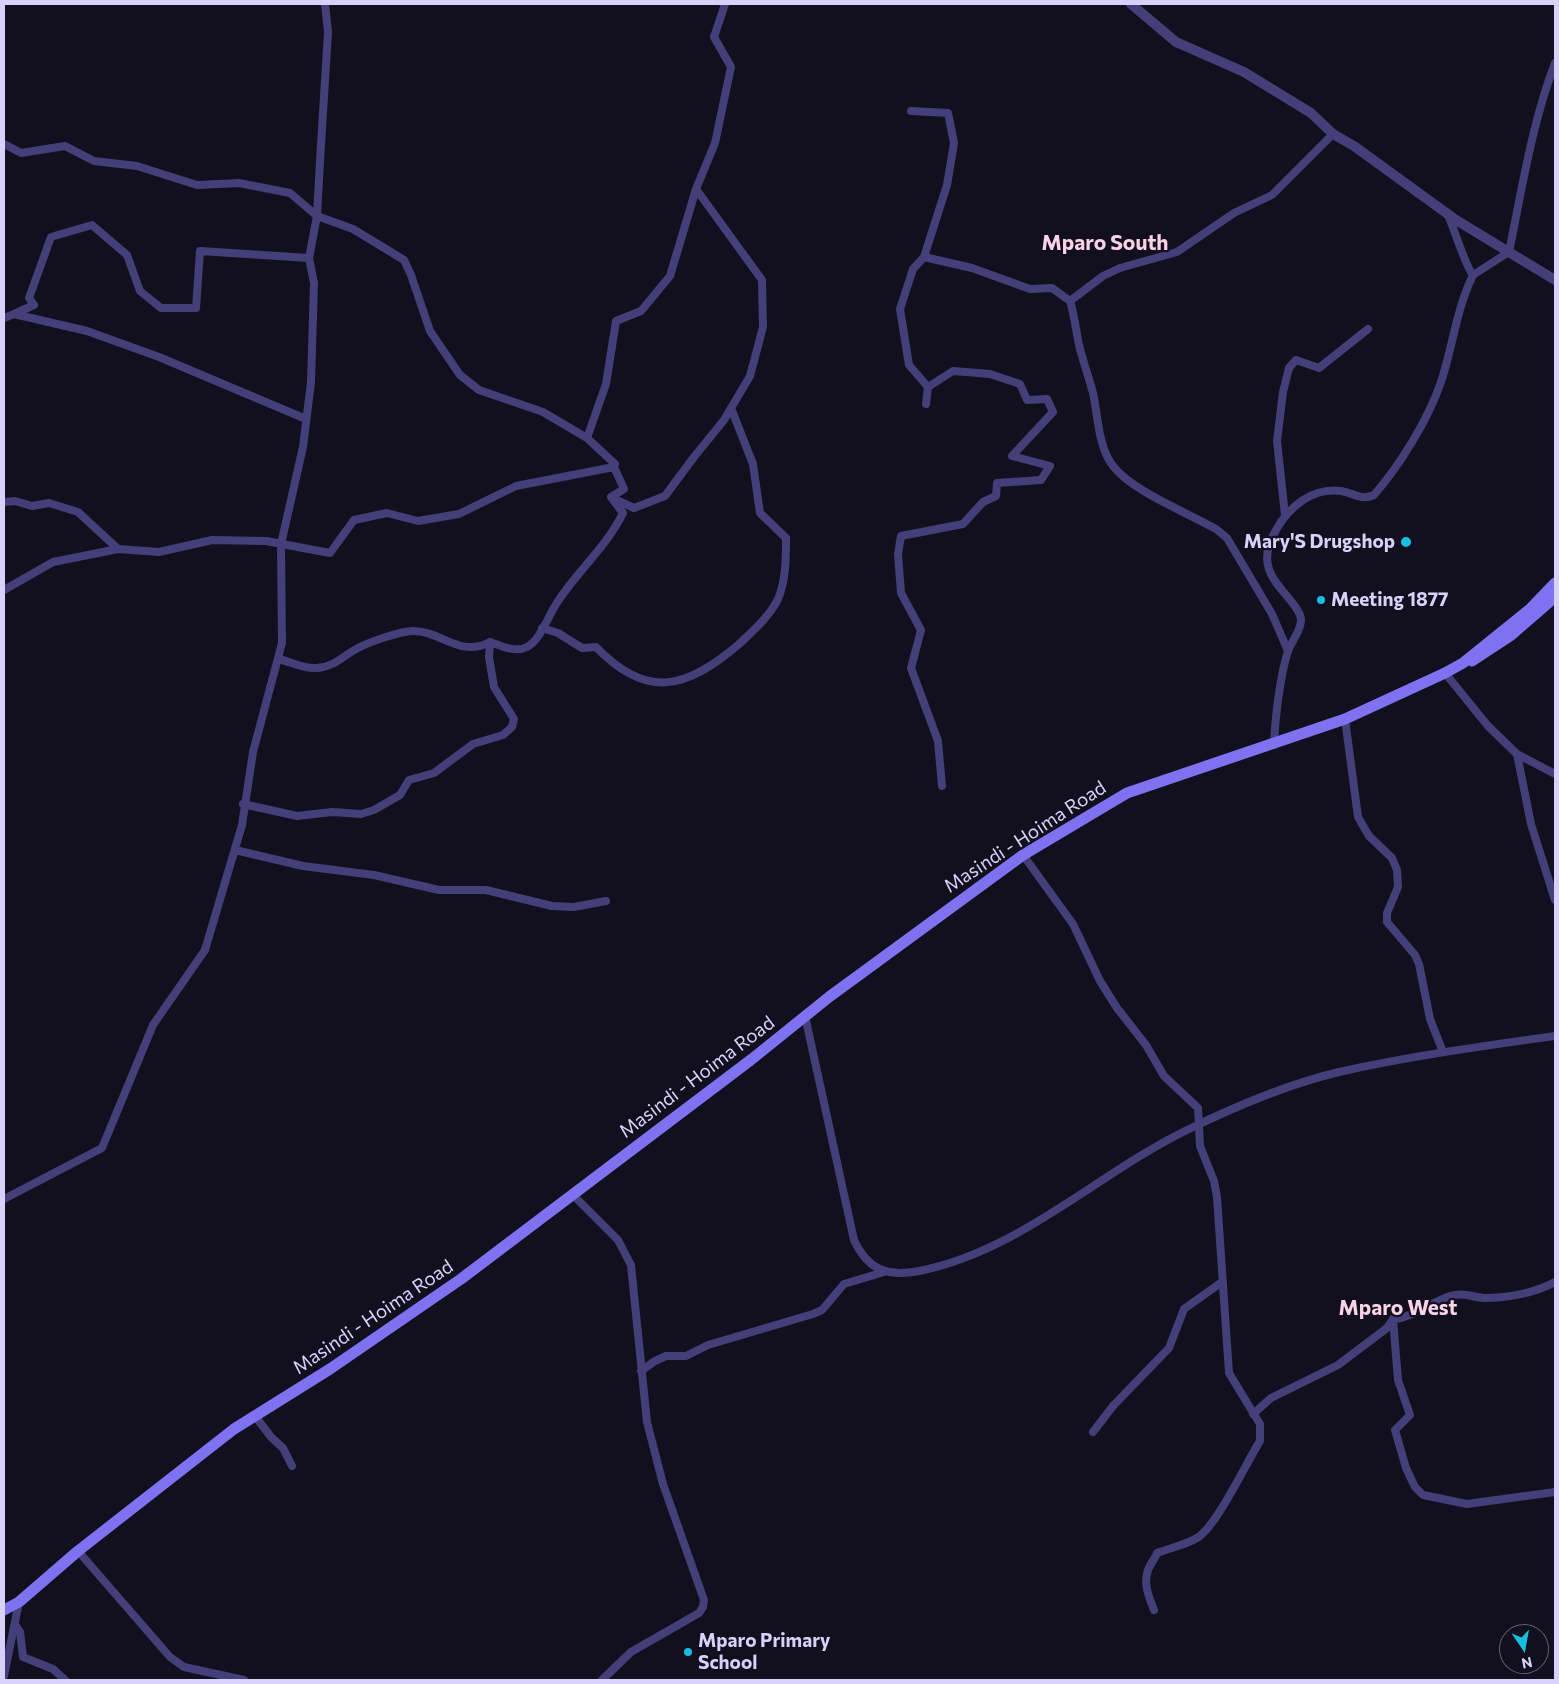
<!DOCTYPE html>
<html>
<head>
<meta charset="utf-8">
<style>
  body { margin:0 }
  #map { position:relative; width:1559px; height:1684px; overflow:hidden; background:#120f1e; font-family:Commissioner,sans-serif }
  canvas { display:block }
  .frame { position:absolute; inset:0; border:5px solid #d8d1fa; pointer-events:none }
  .north { position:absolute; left:1499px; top:1624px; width:50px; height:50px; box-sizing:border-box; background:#120f1e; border:1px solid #615d76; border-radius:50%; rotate:168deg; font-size:14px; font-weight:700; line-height:20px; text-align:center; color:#d8d1fa }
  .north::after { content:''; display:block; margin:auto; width:18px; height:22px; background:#18bedf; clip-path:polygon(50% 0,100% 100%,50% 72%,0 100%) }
</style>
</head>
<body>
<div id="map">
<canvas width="1559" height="1684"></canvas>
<div class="frame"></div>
<div class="north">N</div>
</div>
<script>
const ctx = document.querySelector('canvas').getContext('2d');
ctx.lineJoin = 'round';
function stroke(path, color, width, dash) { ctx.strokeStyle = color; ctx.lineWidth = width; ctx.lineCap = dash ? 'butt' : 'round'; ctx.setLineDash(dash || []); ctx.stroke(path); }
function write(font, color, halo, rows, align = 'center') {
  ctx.font = font + ' Commissioner,sans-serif'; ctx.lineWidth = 4.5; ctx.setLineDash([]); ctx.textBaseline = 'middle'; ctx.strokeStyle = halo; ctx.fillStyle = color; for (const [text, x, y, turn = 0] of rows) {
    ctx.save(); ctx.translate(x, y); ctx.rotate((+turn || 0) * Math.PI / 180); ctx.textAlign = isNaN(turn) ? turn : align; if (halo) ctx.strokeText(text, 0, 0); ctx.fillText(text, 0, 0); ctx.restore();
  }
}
stroke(new Path2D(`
  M 911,111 L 948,113 L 954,143 L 947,185 L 924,257 L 972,268 L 1030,289 L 1052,288 L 1070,301
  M 4,144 L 21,153 L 65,146 L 94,161 L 137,166 L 197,185 L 239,183 L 290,193 L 317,216 L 353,229 L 404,260 L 411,275 L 430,331 L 460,375 L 479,390 L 543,412 L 587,438 L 615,464 L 614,467 L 624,489 L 611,497 L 623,513 C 606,548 575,573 555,606 C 547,619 540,640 527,647 C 515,653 502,646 490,642 C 459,658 442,631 413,631 C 401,631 369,642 358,648 C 344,655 333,668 316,668 C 304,669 291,662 279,659
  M 924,257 L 913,269 L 900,309 L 909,365 L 928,387
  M 1473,275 L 1509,252 C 1522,189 1532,123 1555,63
  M 14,314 L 34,305 L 29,298 L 51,237 L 92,225 L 127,255 L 140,291 L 161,308 L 196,308 L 200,251 L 309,258
  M 4,318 L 14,314 L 87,331 L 159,357 L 306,419
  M 926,404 L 928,387 L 953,371 L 990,374 L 1020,384 L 1027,400 L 1047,399 L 1053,412 L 1012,456 L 1050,466 L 1041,480 L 997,483 L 996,496 L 983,502 L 963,524 L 901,536 L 898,554 L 901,593 L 921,630 L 911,668 L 938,741 L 942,786
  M 587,438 L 606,384 L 616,321 L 641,311 L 670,276 L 696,189
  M 612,498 L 634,508 L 665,496 L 694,457 L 724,420 L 750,376 L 763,327 L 762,280 L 696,189 L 715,143 L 731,67 L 714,37 L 725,4
  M 4,502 L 15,501 L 32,506 L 49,503 L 78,512 L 118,549 L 159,552 L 212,540 L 266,541 L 330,553 L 354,520 L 387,513 L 418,521 L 459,514 L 516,486 L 614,467
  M 1285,515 L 1277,441 L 1283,392 L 1289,368 L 1296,360 L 1319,368 L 1368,329
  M 4,590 L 53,562 L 118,549
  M 542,628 L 558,633 L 582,648 L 596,647 C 647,700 686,689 738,645 C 752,632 770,616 778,599 C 786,580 786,558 786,538 L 760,513 L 753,464 L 731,408
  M 1288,651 L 1272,614 L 1227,538 L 1216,529 C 1188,513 1132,491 1113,466 C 1098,447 1098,415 1093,393 C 1089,378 1084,364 1080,349 C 1076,333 1075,317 1070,301 L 1103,276 L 1120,268 L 1177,252 L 1234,213 L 1272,195 L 1333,134
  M 1445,673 L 1488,726 L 1517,754 L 1531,824 L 1555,900
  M 1345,719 L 1358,817 L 1369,836 L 1392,858 L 1397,870 L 1398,887 L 1387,913 L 1387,922 L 1415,955 L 1419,964 L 1430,1019 L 1443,1052
  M 1274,745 C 1275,719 1280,676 1288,651 C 1292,640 1301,631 1301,620 C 1301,606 1274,587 1269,569 C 1264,555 1269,542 1276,530 C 1289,507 1312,487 1341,491 C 1353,493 1361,501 1374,495 C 1400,465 1428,420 1441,382 C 1453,346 1456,310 1473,275 C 1466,268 1454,228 1448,215
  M 1517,754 L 1555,774
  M 243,804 L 297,816 L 332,812 L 361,814 L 374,810 L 400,795 L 409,780 L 434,773 L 473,744 L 503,735 L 512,727 L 514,719 L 494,687 L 489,657 L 490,642
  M 235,850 L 303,866 L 374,875 L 439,890 L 486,890 L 552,906 L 574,907 L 606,901
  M 1023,855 L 1073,924 L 1100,981 L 1117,1008 L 1146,1045 L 1164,1076 L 1198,1108 L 1200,1146 L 1214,1181 L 1217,1197 L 1229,1373 L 1260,1424 L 1260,1441 C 1246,1463 1217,1526 1197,1538 C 1185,1545 1170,1548 1157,1553 C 1155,1559 1150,1564 1148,1570 C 1143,1584 1149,1597 1154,1610
  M 805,1016 L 854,1240 C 868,1270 887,1277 919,1271 C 1020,1251 1097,1174 1187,1130 C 1234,1107 1288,1084 1339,1072 C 1410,1056 1483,1046 1555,1036
  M 573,1195 L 618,1240 L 631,1265 L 647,1422 L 663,1484 L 704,1600 L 703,1607 L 699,1613 L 631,1652 L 602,1680
  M 4,1199 L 102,1148 L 153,1025 L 205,950 L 242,825 L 253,752 L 282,643 L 281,544 L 303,447 L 311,382 L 314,283 L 309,258 L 317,216 L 320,161 L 328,32 L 325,4
  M 1393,1319 L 1398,1380 L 1410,1415 L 1395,1430 L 1406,1468 L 1415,1487 L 1423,1495 L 1467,1504 L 1555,1492
  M 641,1371 L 655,1361 L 666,1356 L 686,1356 L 708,1345 L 813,1314 L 822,1310 L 844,1284 L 884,1272
  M 1253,1414 L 1271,1398 L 1338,1365 L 1387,1328 L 1393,1319 C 1407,1320 1434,1301 1450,1296 C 1463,1292 1472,1297 1484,1298 C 1508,1298 1535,1293 1555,1282
  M 255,1416 L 271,1437 L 283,1448 L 292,1466
  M 1093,1432 L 1113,1406 L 1169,1348 L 1184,1309 L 1222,1282
  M 78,1551 L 170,1657 L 184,1667 L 244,1680
  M 16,1626 L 20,1632 L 23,1657 L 53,1669 L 65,1680
  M 4,1676 L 19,1602`), '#453f79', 8);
stroke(new Path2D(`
  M 1131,4 L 1176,42 L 1244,72 L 1311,113 L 1333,134 L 1354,146 L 1456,220 L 1555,280`), '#453f79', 10);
stroke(new Path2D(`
  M 1472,661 L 1510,636 L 1555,597
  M 4,1610 L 19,1602 L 78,1551 L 234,1429 L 330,1369 L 461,1279 L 752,1059 L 829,997 L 1023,855 L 1127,793 L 1345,719 L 1445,673 L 1463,663 L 1530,609 L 1555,583`), '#7e72f0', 11);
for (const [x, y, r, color] of [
  [1406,542,6,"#18bedf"],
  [1321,600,5,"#18bedf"],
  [688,1652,5,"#18bedf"]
]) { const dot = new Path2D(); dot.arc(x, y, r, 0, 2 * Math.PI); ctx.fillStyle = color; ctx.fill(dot); stroke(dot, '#120f1e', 2); }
write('bold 19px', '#d8d1fa', '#120f1e', [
  ["Mary'S Drugshop",1395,542,"right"],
  ["Meeting 1877",1331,600],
  ["Mparo Primary",698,1641],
  ["School",698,1663]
], 'left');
write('19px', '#d8d1fa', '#120f1e', [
  ["Masindi - Hoima Road",1025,837,-33],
  ["Masindi - Hoima Road",697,1077,-37],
  ["Masindi - Hoima Road",373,1317,-34]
]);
write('bold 21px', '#fad3e9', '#120f1e', [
  ["Mparo South",1105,243],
  ["Mparo West",1398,1308]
]);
</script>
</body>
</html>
